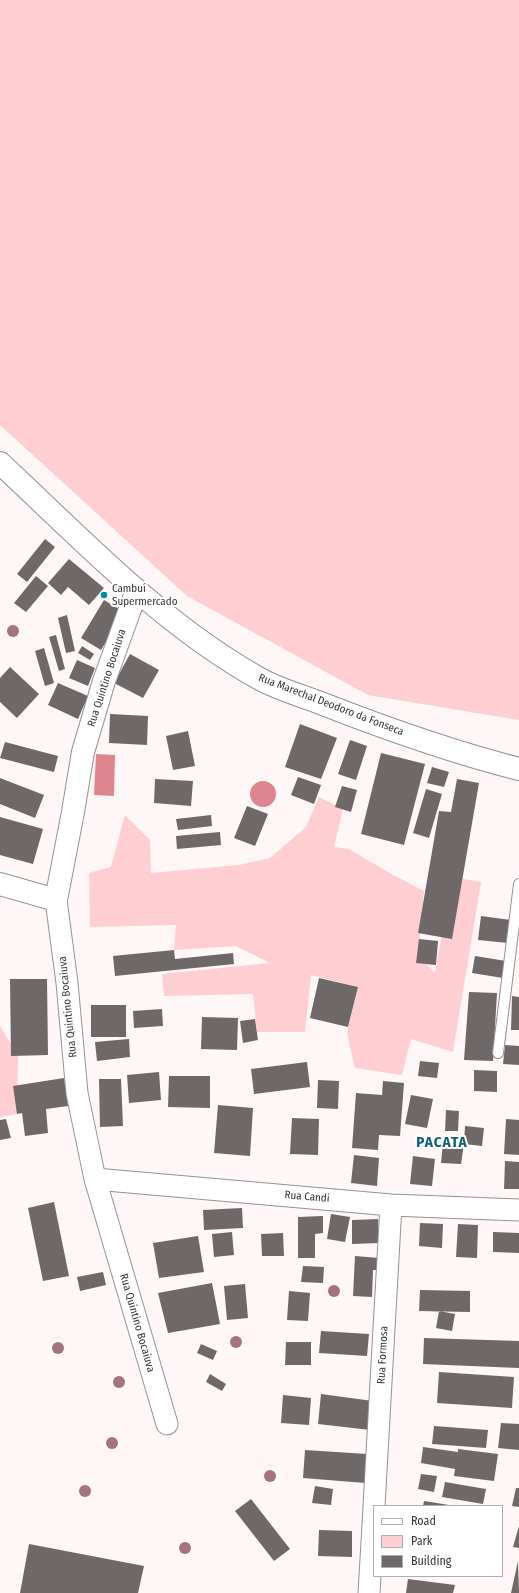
<!DOCTYPE html>
<html>
<head>
<meta charset="utf-8">
<style>
  body { margin:0 }
  #map { position:relative; width:519px; height:1593px; overflow:hidden; background:#fff6f7; font-family:"Fira Sans Condensed",sans-serif }
  canvas { display:block }
  .legend { position:absolute; left:373px; top:1505px; width:130px; height:72px; box-sizing:border-box; background:#fff; border:1px solid #afaeae; margin:0; padding:5px 7px; list-style:none; font-size:12px; color:#383535 }
  .legend li { display:flex; align-items:center; gap:8px; height:20px }
  .legend b { width:20px; border:1px solid #afaeae }
</style>
</head>
<body>
<div id="map">
<canvas width="519" height="1593"></canvas>
<ul class="legend">
<li><b style="height:5px;background:#fff"></b>Road</li>
<li><b style="height:11px;background:#feced2"></b>Park</li>
<li><b style="height:11px;background:#6f6868"></b>Building</li>
</ul>
</div>
<script>
const ctx = document.querySelector('canvas').getContext('2d');
ctx.lineJoin = 'round';
function fillPath(path, color) { ctx.fillStyle = color; ctx.fill(path, 'evenodd'); }
function stroke(path, color, width, dash) { ctx.strokeStyle = color; ctx.lineWidth = width; ctx.lineCap = dash ? 'butt' : 'round'; ctx.setLineDash(dash || []); ctx.stroke(path); }
function write(font, color, halo, rows, align = 'center') {
  ctx.font = font + ' "Fira Sans Condensed",sans-serif'; ctx.lineWidth = 4; ctx.setLineDash([]); ctx.textBaseline = 'middle'; ctx.strokeStyle = halo; ctx.fillStyle = color; for (const [text, x, y, turn = 0] of rows) {
    ctx.save(); ctx.translate(x, y); ctx.rotate((+turn || 0) * Math.PI / 180); ctx.textAlign = isNaN(turn) ? turn : align; if (halo) ctx.strokeText(text, 0, 0); ctx.fillText(text, 0, 0); ctx.restore();
  }
}
fillPath(new Path2D(`
  M 0,0 L 519,0 L 519,720 L 368,695 L 187,596 L 0,425 Z
  M 319,797 L 343,809 L 334,847 L 349,849 L 393,875 L 424,891 L 418,956 L 435,973 L 452,877 L 481,882 L 453,1052 L 411,1039 L 402,1075 L 355,1068 L 347,1033 L 358,987 L 311,975 L 305,1032 L 257,1032 L 253,994 L 164,996 L 162,974 L 270,963 L 236,946 L 174,950 L 176,925 L 90,927 L 89,873 L 111,867 L 125,815 L 150,840 L 151,873 L 239,865 L 270,858 L 306,827 Z
  M 0,1026 L 18,1056 L 17,1114 L 0,1117 Z`), '#feced2');
fillPath(new Path2D(`
  M 96,754 L 115,755 L 114,796 L 94,795 Z
  M250 794a13 13 0 1 1 26 0a13 13 0 1 1-26 0Z`), '#de868f');
fillPath(new Path2D(`
  M 45,539 L 55,547 L 27,582 L 17,574 Z
  M 69,559 L 104,588 L 89,605 L 68,587 L 61,595 L 48,583 Z
  M 36,576 L 48,586 L 26,612 L 14,603 Z
  M 104,600 L 124,612 L 101,650 L 81,638 Z
  M 67,615 L 75,651 L 66,653 L 58,618 Z
  M 56,635 L 65,669 L 59,671 L 49,637 Z
  M 82,646 L 94,654 L 90,660 L 78,653 Z
  M 44,648 L 54,683 L 45,686 L 35,651 Z
  M 130,654 L 159,670 L 143,698 L 114,683 Z
  M 77,660 L 95,668 L 88,686 L 69,678 Z
  M 10,667 L 39,694 L 17,718 L 0,702 L 0,678 Z
  M 58,683 L 88,696 L 78,719 L 48,705 Z
  M 110,714 L 148,716 L 147,745 L 109,743 Z
  M 300,724 L 337,738 L 321,779 L 285,767 Z
  M 188,731 L 195,766 L 173,770 L 166,736 Z
  M 350,740 L 367,746 L 356,780 L 338,774 Z
  M 5,742 L 58,756 L 54,772 L 0,758 Z
  M 381,753 L 425,764 L 404,845 L 361,834 Z
  M 432,767 L 449,772 L 444,787 L 427,783 Z
  M 298,777 L 321,785 L 314,804 L 291,795 Z
  M 0,778 L 44,795 L 35,818 L 0,804 Z
  M 155,779 L 193,781 L 191,806 L 154,803 Z
  M 457,779 L 479,783 L 452,939 L 418,933 L 439,811 L 451,812 Z
  M 342,786 L 357,790 L 351,812 L 335,807 Z
  M 426,789 L 442,794 L 429,838 L 413,833 Z
  M 247,806 L 268,814 L 255,846 L 234,838 Z
  M 211,815 L 212,826 L 178,830 L 176,819 Z
  M 0,817 L 43,829 L 33,864 L 0,855 Z
  M 220,832 L 221,845 L 177,849 L 176,836 Z
  M 481,916 L 511,920 L 508,943 L 478,940 Z
  M 419,939 L 438,941 L 436,965 L 416,963 Z
  M 174,950 L 175,959 L 233,953 L 234,964 L 115,976 L 113,956 Z
  M 475,956 L 506,961 L 503,978 L 472,973 Z
  M 319,978 L 358,987 L 348,1027 L 310,1018 Z
  M 10,979 L 47,979 L 48,1055 L 11,1056 Z
  M 469,992 L 497,993 L 493,1061 L 464,1060 Z
  M 512,996 L 519,997 L 519,1030 L 511,1030 Z
  M 91,1005 L 126,1005 L 126,1037 L 91,1037 Z
  M 162,1009 L 163,1026 L 134,1028 L 133,1011 Z
  M 202,1017 L 238,1018 L 237,1050 L 201,1049 Z
  M 255,1019 L 258,1040 L 243,1043 L 240,1021 Z
  M 129,1039 L 130,1057 L 97,1061 L 95,1042 Z
  M 505,1045 L 519,1046 L 519,1065 L 503,1064 Z
  M 420,1061 L 439,1063 L 437,1078 L 418,1076 Z
  M 307,1062 L 310,1087 L 254,1094 L 251,1069 Z
  M 474,1070 L 497,1071 L 497,1092 L 474,1091 Z
  M 159,1072 L 161,1100 L 129,1103 L 127,1075 Z
  M 169,1076 L 210,1076 L 210,1108 L 168,1107 Z
  M 64,1078 L 68,1106 L 46,1109 L 48,1133 L 25,1136 L 22,1113 L 17,1114 L 13,1086 Z
  M 99,1079 L 121,1079 L 123,1126 L 100,1127 Z
  M 318,1080 L 339,1081 L 338,1109 L 317,1108 Z
  M 383,1081 L 404,1083 L 400,1136 L 379,1135 L 378,1150 L 352,1148 L 356,1093 L 382,1095 Z
  M 411,1095 L 433,1099 L 427,1128 L 405,1124 Z
  M 218,1105 L 253,1108 L 250,1156 L 214,1153 Z
  M 446,1110 L 459,1111 L 458,1131 L 445,1131 Z
  M 292,1118 L 319,1119 L 318,1155 L 290,1154 Z
  M 6,1119 L 11,1138 L 0,1140 L 0,1120 Z
  M 506,1119 L 519,1120 L 519,1155 L 504,1154 Z
  M 465,1126 L 484,1128 L 482,1146 L 464,1144 L 461,1164 L 441,1163 L 443,1142 L 464,1144 Z
  M 354,1155 L 379,1158 L 377,1186 L 351,1183 Z
  M 413,1156 L 435,1159 L 432,1186 L 410,1184 Z
  M 505,1161 L 519,1162 L 519,1189 L 504,1189 Z
  M 54,1202 L 69,1276 L 43,1281 L 28,1208 Z
  M 242,1208 L 243,1228 L 204,1230 L 203,1210 Z
  M 331,1214 L 350,1217 L 345,1242 L 327,1239 Z
  M 323,1216 L 323,1233 L 315,1234 L 315,1258 L 298,1258 L 298,1217 Z
  M 378,1219 L 379,1243 L 352,1244 L 352,1220 Z
  M 420,1223 L 443,1224 L 442,1248 L 419,1246 Z
  M 458,1224 L 478,1225 L 477,1258 L 456,1257 Z
  M 232,1232 L 234,1255 L 214,1257 L 212,1234 Z
  M 493,1232 L 519,1233 L 519,1253 L 493,1252 Z
  M 283,1233 L 284,1256 L 262,1256 L 261,1234 Z
  M 198,1236 L 204,1272 L 159,1278 L 153,1243 Z
  M 355,1256 L 379,1258 L 378,1270 L 373,1270 L 372,1297 L 353,1296 Z
  M 303,1266 L 324,1267 L 323,1283 L 301,1282 Z
  M 103,1272 L 106,1285 L 80,1291 L 77,1277 Z
  M 212,1283 L 220,1324 L 168,1333 L 158,1293 Z
  M 245,1284 L 248,1318 L 227,1320 L 224,1286 Z
  M 420,1290 L 470,1291 L 470,1312 L 419,1311 Z
  M 289,1291 L 310,1293 L 308,1321 L 287,1320 Z
  M 439,1311 L 455,1314 L 452,1331 L 436,1328 Z
  M 321,1331 L 369,1334 L 367,1356 L 319,1353 Z
  M 424,1338 L 519,1341 L 519,1368 L 423,1364 Z
  M 286,1342 L 311,1342 L 311,1365 L 285,1365 Z
  M 201,1344 L 217,1351 L 213,1360 L 197,1353 Z
  M 439,1372 L 514,1377 L 512,1408 L 437,1403 Z
  M 210,1374 L 226,1384 L 222,1391 L 206,1382 Z
  M 321,1394 L 373,1401 L 370,1430 L 318,1424 Z
  M 283,1395 L 311,1398 L 309,1425 L 281,1423 Z
  M 501,1423 L 519,1424 L 519,1450 L 498,1448 Z
  M 434,1426 L 488,1430 L 486,1448 L 432,1444 Z
  M 423,1447 L 458,1452 L 458,1449 L 498,1454 L 494,1481 L 454,1476 L 455,1469 L 421,1463 Z
  M 305,1450 L 367,1454 L 365,1483 L 303,1478 Z
  M 421,1474 L 437,1476 L 434,1492 L 418,1489 Z
  M 445,1482 L 486,1489 L 483,1504 L 442,1497 Z
  M 315,1486 L 333,1489 L 331,1505 L 312,1503 Z
  M 516,1488 L 519,1488 L 519,1507 L 512,1506 Z
  M 251,1499 L 290,1549 L 274,1561 L 235,1511 Z
  M 424,1501 L 449,1505 L 449,1506 L 423,1506 Z
  M 519,1526 L 519,1548 L 513,1547 Z
  M 319,1530 L 352,1531 L 352,1557 L 318,1556 Z
  M 29,1544 L 144,1566 L 138,1593 L 20,1593 Z
  M 518,1561 L 519,1593 L 511,1593 Z
  M 408,1579 L 455,1585 L 453,1593 L 406,1593 Z`), '#6f6868');
const service = new Path2D(`
  M 498,1053 L 519,884`);
const minor = new Path2D(`
  M 56,900 L 67,983 L 77,1093 L 95,1179 L 167,1424
  M 95,1179 L 391,1205 L 519,1210
  M 374,1506 L 391,1205
  M 369,1593 L 374,1508`);
const tertiary = new Path2D(`
  M 0,463 C 82,539 161,624 260,679 C 280,690 303,696 323,704 C 387,729 452,752 519,769
  M 0,884 L 56,900 L 73,812 L 83,752 L 104,681 L 137,590`);
stroke(service, '#989191', 12);
stroke(minor, '#989191', 23);
stroke(tertiary, '#989191', 24);
stroke(service, '#fff', 10);
stroke(minor, '#fff', 21);
stroke(tertiary, '#fff', 22);
ctx.fillStyle = '#a3737f';
for (const [x, y] of [
  [13,631],
  [334,1291],
  [236,1342],
  [58,1348],
  [119,1382],
  [112,1443],
  [270,1476],
  [85,1491],
  [185,1548]
]) { ctx.beginPath(); ctx.arc(x, y, 6, 0, 2 * Math.PI); ctx.fill(); }
for (const [x, y, r, color] of [
  [104,595,4,"#0087a8"]
]) { const dot = new Path2D(); dot.arc(x, y, r, 0, 2 * Math.PI); ctx.fillStyle = color; ctx.fill(dot); stroke(dot, '#fff', 1.5); }
write('11px', '#383535', '#fff', [
  ["Cambuí",112,589],
  ["Supermercado",112,602]
], 'left');
write('11px', '#383535', '#fff', [
  ["Rua Quintino Bocaiuva",107,678,-72],
  ["Rua Marechal Deodoro da Fonseca",331,705,21],
  ["Rua Quintino Bocaiuva",68,1007,-96],
  ["Rua Candi",307,1197,5],
  ["Rua Quintino Bocaiuva",137,1323,74],
  ["Rua Formosa",383,1355,-87]
]);
ctx.letterSpacing = '1px';
write('bold 15px', '#116078', '#fff', [
  ["PACATA",442,1143]
]);
ctx.letterSpacing = '0px';
</script>
</body>
</html>
